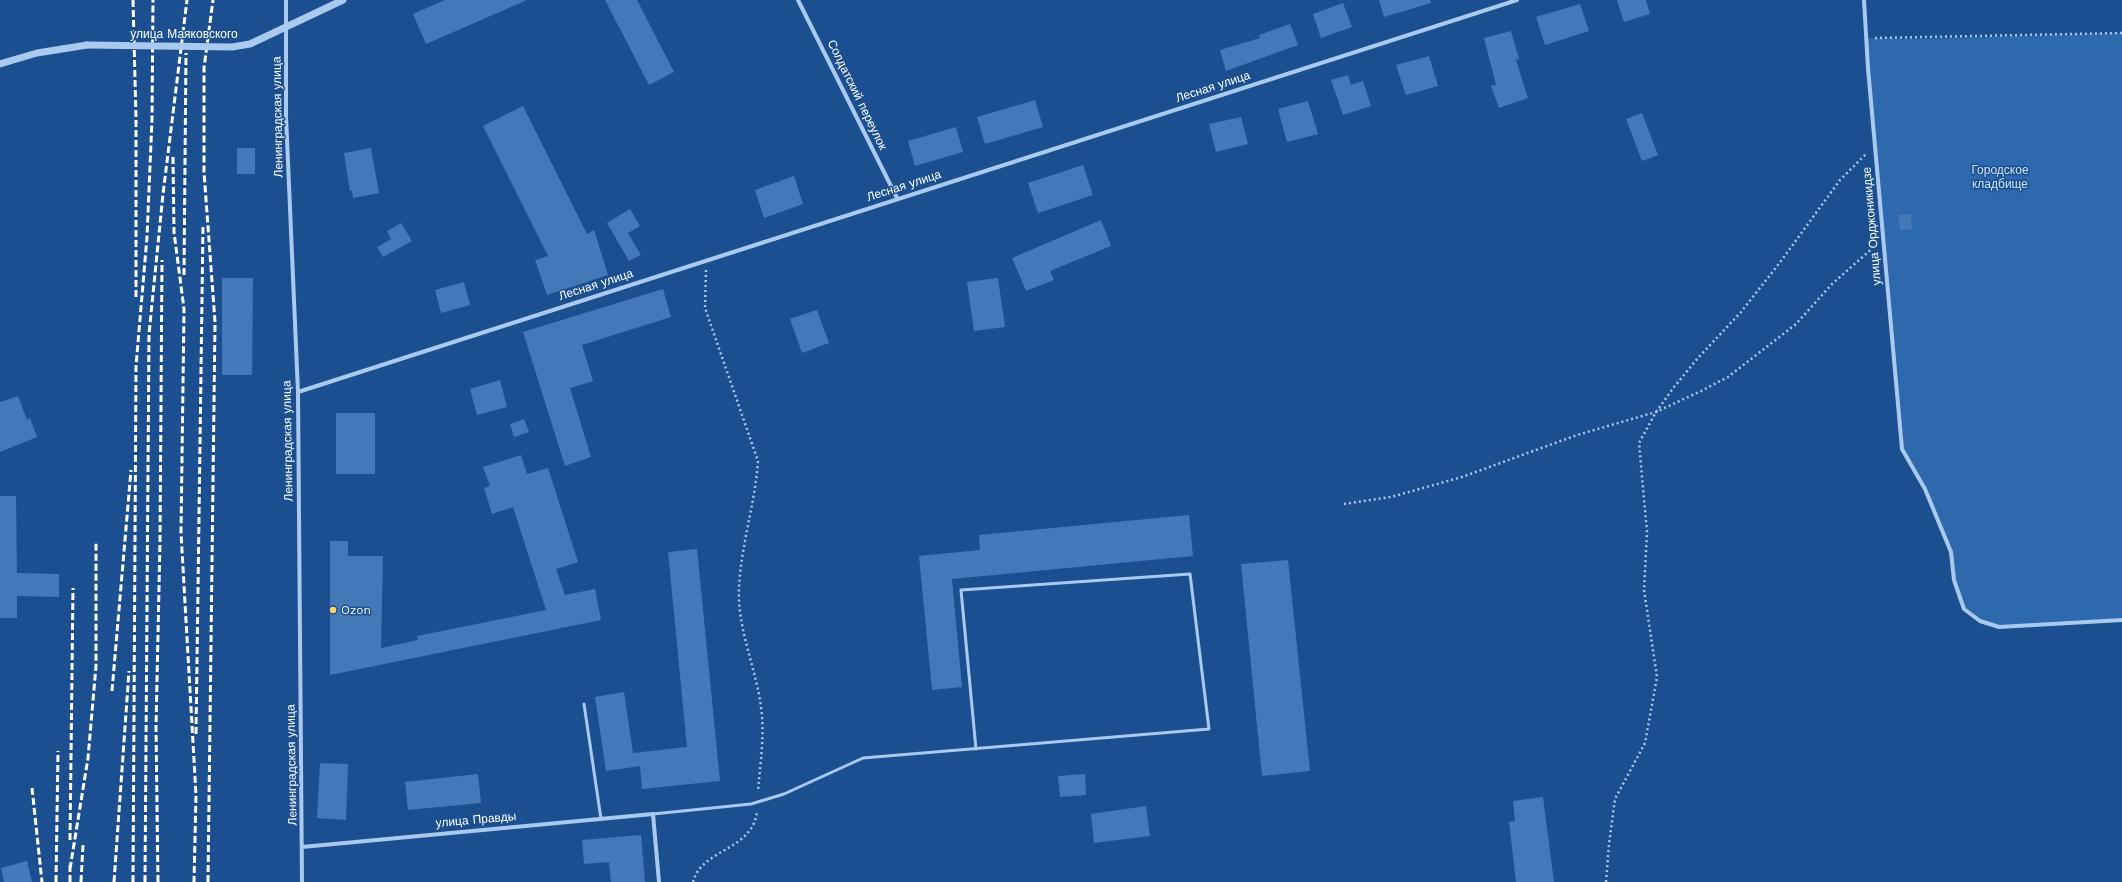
<!DOCTYPE html>
<html>
<head>
<meta charset="utf-8">
<style>
  body { margin:0 }
  canvas { display:block; background:#1b4f8f }
</style>
</head>
<body>
<canvas width="2122" height="882"></canvas>
<script>
const ctx = document.querySelector('canvas').getContext('2d');
ctx.lineJoin = 'round';
function fillPath(path, color) { ctx.fillStyle = color; ctx.fill(path, 'evenodd'); }
function stroke(path, color, width, dash) { ctx.strokeStyle = color; ctx.lineWidth = width; ctx.lineCap = dash ? 'butt' : 'round'; ctx.setLineDash(dash || []); ctx.stroke(path); }
function write(font, color, halo, rows, align = 'center') {
  ctx.font = font + ' "Work Sans",sans-serif'; ctx.lineWidth = 3; ctx.setLineDash([]); ctx.textBaseline = 'middle'; ctx.strokeStyle = halo; ctx.fillStyle = color; for (const [text, x, y, turn = 0] of rows) {
    ctx.save(); ctx.translate(x, y); ctx.rotate((+turn || 0) * Math.PI / 180); ctx.textAlign = isNaN(turn) ? turn : align; if (halo) ctx.strokeText(text, 0, 0); ctx.fillText(text, 0, 0); ctx.restore();
  }
}
fillPath(new Path2D(`
  M 2122,33 L 2122,620 L 1999,627 L 1980,621 L 1964,609 L 1954,580 L 1951,552 L 1925,489 L 1902,449 L 1866,38 L 1918,39 Z`), '#2e69ad');
fillPath(new Path2D(`
  M 445,0 L 527,0 L 426,44 L 413,14 Z
  M 605,0 L 637,0 L 674,72 L 649,85 Z
  M 1379,0 L 1430,0 L 1431,3 L 1384,17 Z
  M 1617,0 L 1646,0 L 1650,14 L 1624,22 Z
  M 1343,3 L 1352,27 L 1321,38 L 1313,14 Z
  M 1580,4 L 1589,31 L 1545,45 L 1536,17 Z
  M 1290,24 L 1298,45 L 1226,71 L 1220,50 L 1260,38 L 1259,35 Z
  M 1511,31 L 1519,59 L 1516,60 L 1528,98 L 1499,108 L 1491,86 L 1496,85 L 1484,38 Z
  M 1429,56 L 1438,86 L 1406,95 L 1396,65 Z
  M 1348,75 L 1351,85 L 1363,81 L 1371,106 L 1343,115 L 1331,80 Z
  M 1035,100 L 1043,127 L 985,144 L 977,117 Z
  M 1308,101 L 1318,134 L 1287,142 L 1278,109 Z
  M 523,106 L 587,234 L 594,230 L 608,275 L 547,295 L 535,260 L 548,256 L 483,126 Z
  M 1642,113 L 1658,155 L 1642,161 L 1626,119 Z
  M 1241,117 L 1248,144 L 1216,152 L 1209,124 Z
  M 956,127 L 963,152 L 915,166 L 908,141 Z
  M 237,148 L 255,148 L 255,174 L 237,174 Z
  M 371,148 L 379,193 L 353,198 L 352,191 L 350,191 L 344,153 Z
  M 1083,165 L 1093,195 L 1038,213 L 1028,183 Z
  M 794,176 L 803,204 L 764,218 L 755,190 Z
  M 630,209 L 640,226 L 628,233 L 641,255 L 629,261 L 607,223 Z
  M 1911,214 L 1912,229 L 1900,230 L 1898,215 Z
  M 1101,220 L 1111,246 L 1050,271 L 1054,280 L 1026,291 L 1012,258 Z
  M 401,223 L 412,241 L 383,257 L 377,247 L 391,239 L 387,231 Z
  M 222,278 L 253,278 L 252,375 L 222,375 Z
  M 998,278 L 1005,327 L 974,331 L 967,282 Z
  M 464,282 L 470,305 L 441,313 L 435,290 Z
  M 663,289 L 671,317 L 582,345 L 593,381 L 570,388 L 591,457 L 565,466 L 523,332 Z
  M 817,310 L 829,343 L 802,353 L 790,319 Z
  M 500,380 L 507,407 L 477,415 L 470,389 Z
  M 18,396 L 27,420 L 30,418 L 37,437 L 0,452 L 0,402 Z
  M 336,413 L 375,413 L 375,474 L 336,474 Z
  M 524,419 L 529,432 L 514,437 L 510,424 Z
  M 521,455 L 527,474 L 548,468 L 578,562 L 556,569 L 565,595 L 595,589 L 601,620 L 330,675 L 330,541 L 348,541 L 348,556 L 383,556 L 381,648 L 418,640 L 417,636 L 546,610 L 513,507 L 492,514 L 484,488 L 490,486 L 483,467 Z
  M 0,496 L 16,496 L 17,573 L 59,574 L 59,597 L 17,596 L 17,618 L 0,618 Z
  M 1189,515 L 1193,556 L 952,579 L 962,687 L 932,690 L 919,556 L 980,550 L 979,535 Z
  M 697,549 L 720,781 L 642,789 L 640,766 L 606,771 L 595,697 L 624,692 L 633,753 L 687,747 L 668,552 Z
  M 1288,560 L 1310,771 L 1262,776 L 1241,564 Z
  M 320,763 L 348,764 L 346,820 L 317,818 Z
  M 478,774 L 481,803 L 408,810 L 405,782 Z
  M 1085,774 L 1086,795 L 1060,797 L 1058,776 Z
  M 1543,797 L 1554,882 L 1516,882 L 1509,822 L 1515,821 L 1513,801 Z
  M 1146,806 L 1150,836 L 1094,843 L 1091,814 Z
  M 641,835 L 645,882 L 611,882 L 609,862 L 584,864 L 582,840 Z
  M 27,861 L 32,882 L 4,882 L 1,868 Z`), '#4478b7');
stroke(new Path2D(`
  M 1875,38 L 2122,33
  M 706,270 L 705,308 L 758,461 C 755,504 741,545 739,588 C 737,628 756,668 761,707 C 765,736 760,764 758,792
  M 1344,504 L 1391,497 L 1462,477 L 1577,435 L 1656,412 L 1701,391 L 1728,377 L 1796,324 L 1832,284 L 1875,246
  M 693,882 C 702,848 753,851 757,811
  M 1606,882 L 1609,844 L 1615,799 L 1645,743 L 1657,677 L 1644,590 L 1647,532 L 1639,443 L 1656,412 L 1674,387 L 1698,358 L 1741,312 L 1781,261 L 1840,180 L 1866,154`), '#a9c9ee', 2.5, [2, 3]);
stroke(new Path2D(`
  M 584,704 L 601,819
  M 653,814 L 751,804 L 784,794 L 863,758 L 1209,729 L 1190,574 L 961,590 L 976,749`), '#a9c9ee', 3);
stroke(new Path2D(`
  M 286,0 L 286,116 L 298,392 L 302,882
  M 798,0 L 897,198
  M 1864,0 L 1868,68 L 1902,449 L 1925,489 L 1951,552 L 1954,580 L 1964,609 L 1980,621 L 1999,627 L 2122,620
  M 298,392 L 1517,0
  M 302,847 L 653,814 L 659,882`), '#a9c9ee', 4);
stroke(new Path2D(`
  M 0,64 L 37,53 L 87,45`), '#a9c9ee', 7);
stroke(new Path2D(`
  M 133,0 L 136,119 L 136,300
  M 173,157 L 174,232 L 184,309 L 181,533 L 196,795 L 194,882
  M 184,275 L 186,53
  M 112,691 L 131,470
  M 196,734 L 203,226
  M 32,788 L 42,882
  M 70,840 L 73,588
  M 70,869 L 88,758 L 96,666 L 96,541
  M 56,882 L 58,751
  M 70,882 L 70,864
  M 81,882 L 83,845
  M 114,882 L 129,671
  M 133,882 L 136,366 L 147,237 L 152,119 L 153,0
  M 145,882 L 149,334 L 163,194 L 187,0
  M 158,882 L 156,727 L 160,541 L 162,260
  M 208,882 L 215,322 L 204,172 L 204,68 L 213,0`), '#fff', 3, [7, 3]);
stroke(new Path2D(`
  M 87,45 L 232,47 L 250,44 L 343,0`), '#a9c9ee', 7);
for (const [x, y, r, color] of [
  [333,610,4,"#ffd166"]
]) { const dot = new Path2D(); dot.arc(x, y, r, 0, 2 * Math.PI); ctx.fillStyle = color; ctx.fill(dot); stroke(dot, '#1b4f8f', 1.5); }
write('12px', '#fff', '#1b4f8f', [
  ["улица Маяковского",184,34],
  ["Лесная улица",1213,87,-18],
  ["Солдатский переулок",857,95,64],
  ["Ленинградская улица",278,117,-91],
  ["Лесная улица",904,186,-18],
  ["улица Орджоникидзе",1872,226,-95],
  ["Лесная улица",596,285,-18],
  ["Ленинградская улица",288,441,-91],
  ["Ленинградская улица",292,765,-91],
  ["улица Правды",476,820,-5]
]);
write('12px', '#cfe3fa', '#1b4f8f', [
  ["Городское",2000,170],
  ["кладбище",2000,184]
]);
write('12px', '#fff', '#1b4f8f', [
  ["Ozon",341,610]
], 'left');
</script>
</body>
</html>
